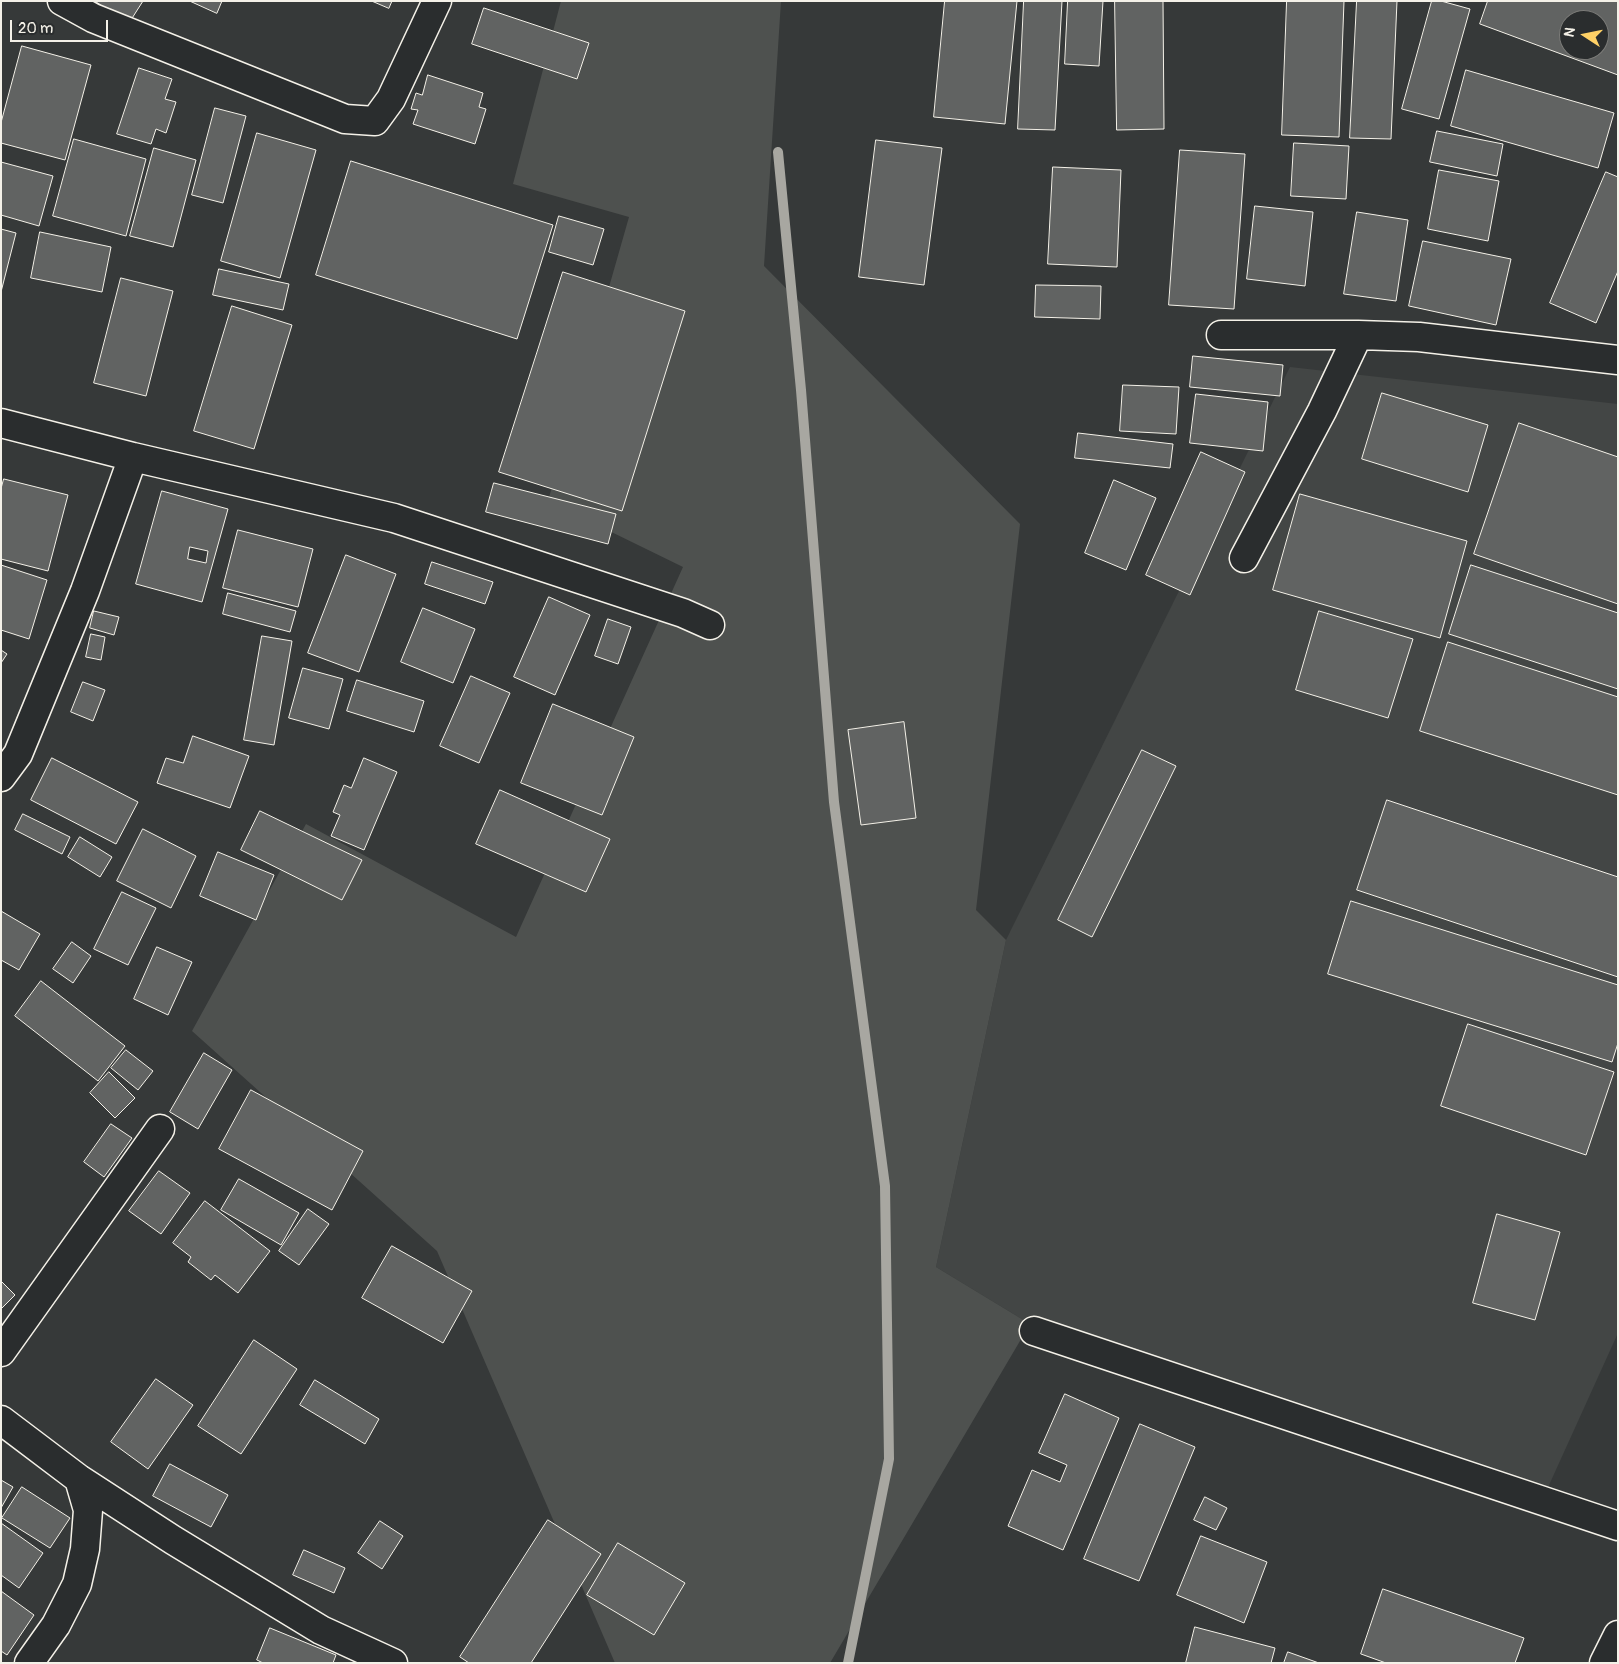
<!DOCTYPE html>
<html>
<head>
<meta charset="utf-8">
<style>
  body { margin:0 }
  #map { position:relative; width:1619px; height:1664px; overflow:hidden; background:#363939; font-family:Pangolin,sans-serif }
  canvas { display:block }
  .frame { position:absolute; inset:0; border:2px solid #f4f1e8; pointer-events:none }
  .north { position:absolute; left:1559px; top:10px; width:50px; height:50px; box-sizing:border-box; background:#2a2d2e; border:1px solid #7b7b78; border-radius:50%; rotate:281deg; font-size:14px; font-weight:700; line-height:20px; text-align:center; color:#f4f1e8 }
  .north::after { content:''; display:block; margin:auto; width:18px; height:22px; background:#ffd166; clip-path:polygon(50% 0,100% 100%,50% 72%,0 100%) }
  .scale { position:absolute; left:10px; top:20px; width:98px; height:22px; box-sizing:border-box; border:2px solid #f4f1e8; border-top:0; padding-left:6px; font-size:15px; line-height:18px; white-space:nowrap; color:#f4f1e8; -webkit-text-stroke:4px #2a2d2e; paint-order:stroke }
</style>
</head>
<body>
<div id="map">
<canvas width="1619" height="1664"></canvas>
<div class="frame"></div>
<div class="north">N</div>
<div class="scale">20 m</div>
</div>
<script>
const ctx = document.querySelector('canvas').getContext('2d');
ctx.lineJoin = 'round';
function fillPath(path, color) { ctx.fillStyle = color; ctx.fill(path, 'evenodd'); }
function stroke(path, color, width, dash) { ctx.strokeStyle = color; ctx.lineWidth = width; ctx.lineCap = dash ? 'butt' : 'round'; ctx.setLineDash(dash || []); ctx.stroke(path); }
fillPath(new Path2D(`
  M 1290,367 L 1618,404 L 1618,1333 L 1545,1494 L 1030,1324 L 936,1267 L 1006,940 Z`), '#434645');
fillPath(new Path2D(`
  M 561,1 L 781,1 L 764,266 L 1020,524 L 976,910 L 1006,940 L 936,1267 L 1030,1324 L 830,1663 L 615,1663 L 437,1251 L 192,1031 L 306,824 L 516,937 L 683,567 L 548,501 L 629,217 L 513,184 Z`), '#4e514f');
stroke(new Path2D(`
  M 778,152 L 801,390 L 834,802 L 885,1186 L 889,1459 L 848,1663`), '#a8a7a1', 10);
const building = new Path2D(`
  M 95,1 L 143,1 L 129,23 Z
  M 190,1 L 222,1 L 217,13 Z
  M 372,1 L 392,1 L 389,8 Z
  M 945,1 L 1017,1 L 1005,124 L 934,117 Z
  M 1024,1 L 1062,1 L 1055,130 L 1018,129 Z
  M 1068,1 L 1103,1 L 1099,66 L 1065,64 Z
  M 1115,1 L 1163,1 L 1164,129 L 1117,130 Z
  M 1287,1 L 1344,1 L 1339,137 L 1282,135 Z
  M 1357,1 L 1397,1 L 1391,139 L 1350,138 Z
  M 1432,1 L 1441,1 L 1470,9 L 1439,119 L 1402,109 Z
  M 1488,1 L 1618,1 L 1618,75 L 1480,24 ZM 1569,20 L 1599,20 L 1599,50 L 1569,50 Z
  M 484,8 L 589,43 L 577,79 L 472,44 Z
  M 22,46 L 91,65 L 65,160 L 1,143 L 1,123 Z
  M 139,68 L 172,79 L 165,99 L 176,102 L 166,133 L 156,129 L 151,144 L 117,134 Z
  M 1466,70 L 1614,113 L 1598,168 L 1451,126 Z
  M 428,75 L 483,93 L 479,107 L 486,109 L 475,144 L 413,124 L 418,110 L 411,109 L 416,93 L 422,95 Z
  M 215,108 L 246,116 L 223,203 L 192,195 Z
  M 1437,131 L 1503,144 L 1497,176 L 1430,162 Z
  M 257,133 L 316,150 L 280,278 L 221,261 Z
  M 74,139 L 146,159 L 126,236 L 53,216 Z
  M 876,140 L 942,148 L 924,285 L 859,277 Z
  M 1294,143 L 1349,146 L 1346,199 L 1291,196 Z
  M 154,148 L 196,160 L 173,247 L 130,236 Z
  M 1180,150 L 1245,154 L 1234,309 L 1169,305 Z
  M 351,161 L 553,225 L 517,339 L 316,275 Z
  M 1,162 L 53,176 L 39,226 L 1,215 Z
  M 1053,167 L 1121,170 L 1117,267 L 1048,264 Z
  M 1439,170 L 1499,181 L 1488,241 L 1428,229 Z
  M 1606,172 L 1618,177 L 1618,271 L 1596,323 L 1550,303 Z
  M 1255,206 L 1313,212 L 1305,286 L 1247,279 Z
  M 1357,212 L 1408,220 L 1396,301 L 1344,294 Z
  M 559,216 L 604,229 L 593,265 L 549,252 Z
  M 1,229 L 16,233 L 1,292 Z
  M 40,232 L 111,247 L 102,292 L 31,278 Z
  M 1423,241 L 1511,259 L 1496,325 L 1409,306 Z
  M 219,269 L 289,284 L 283,310 L 213,295 Z
  M 563,272 L 685,311 L 622,511 L 499,472 Z
  M 121,278 L 173,291 L 146,396 L 94,383 Z
  M 1036,285 L 1101,286 L 1100,319 L 1035,317 Z
  M 232,306 L 292,325 L 254,449 L 194,431 Z
  M 1193,356 L 1283,365 L 1280,396 L 1190,387 Z
  M 1123,385 L 1179,387 L 1176,434 L 1120,431 Z
  M 1382,393 L 1488,425 L 1468,492 L 1362,459 Z
  M 1196,394 L 1268,402 L 1263,451 L 1190,443 Z
  M 1519,423 L 1618,457 L 1618,604 L 1474,554 Z
  M 1078,433 L 1173,444 L 1170,468 L 1075,458 Z
  M 1201,452 L 1245,472 L 1190,595 L 1146,575 Z
  M 4,479 L 68,495 L 48,571 L 1,559 L 1,489 Z
  M 1114,480 L 1156,498 L 1126,570 L 1085,553 Z
  M 494,483 L 616,514 L 608,544 L 486,512 Z
  M 162,491 L 228,509 L 202,602 L 136,584 ZM 190,547 L 208,551 L 206,563 L 188,559 Z
  M 1300,494 L 1467,541 L 1440,638 L 1273,590 Z
  M 238,530 L 313,549 L 298,607 L 223,588 Z
  M 346,555 L 396,574 L 359,672 L 308,653 Z
  M 432,562 L 493,582 L 485,604 L 425,584 Z
  M 1,565 L 47,580 L 29,639 L 1,630 Z
  M 1471,565 L 1618,613 L 1618,689 L 1449,634 Z
  M 228,593 L 296,611 L 290,632 L 223,614 Z
  M 549,597 L 590,615 L 555,695 L 514,677 Z
  M 423,608 L 475,629 L 453,683 L 401,662 Z
  M 94,611 L 119,617 L 114,635 L 90,628 Z
  M 1319,611 L 1413,639 L 1388,718 L 1296,690 Z
  M 608,619 L 631,627 L 618,664 L 595,656 Z
  M 91,634 L 105,637 L 101,660 L 86,657 Z
  M 262,636 L 292,641 L 274,745 L 244,740 Z
  M 1448,642 L 1618,697 L 1618,795 L 1420,731 Z
  M 1,650 L 7,654 L 1,663 Z
  M 303,668 L 343,679 L 329,729 L 289,718 Z
  M 471,676 L 510,693 L 479,763 L 440,746 Z
  M 357,680 L 424,701 L 414,732 L 347,711 Z
  M 83,682 L 105,690 L 93,721 L 71,712 Z
  M 553,704 L 634,737 L 602,815 L 521,783 Z
  M 904,722 L 916,818 L 861,825 L 848,730 Z
  M 193,736 L 249,756 L 230,808 L 157,783 L 166,758 L 183,763 Z
  M 1142,750 L 1176,766 L 1092,937 L 1058,920 Z
  M 52,758 L 138,802 L 116,844 L 31,800 Z
  M 364,758 L 397,772 L 364,850 L 331,836 L 340,815 L 333,812 L 344,785 L 351,788 Z
  M 500,790 L 610,839 L 586,892 L 476,844 Z
  M 1387,800 L 1618,877 L 1618,977 L 1357,890 Z
  M 260,811 L 362,860 L 342,900 L 241,850 Z
  M 23,814 L 70,837 L 62,854 L 15,830 Z
  M 143,829 L 196,856 L 171,908 L 117,881 Z
  M 80,837 L 112,857 L 100,877 L 68,857 Z
  M 218,852 L 274,875 L 256,920 L 200,896 Z
  M 122,892 L 156,908 L 128,965 L 94,949 Z
  M 1351,901 L 1618,985 L 1618,1043 L 1612,1062 L 1328,974 Z
  M 1,911 L 40,934 L 19,970 L 1,960 Z
  M 72,942 L 91,956 L 73,983 L 53,969 Z
  M 157,947 L 192,962 L 168,1015 L 134,999 Z
  M 41,981 L 125,1046 L 98,1081 L 15,1016 Z
  M 1468,1024 L 1614,1072 L 1586,1155 L 1441,1106 Z
  M 126,1050 L 153,1071 L 138,1090 L 111,1068 Z
  M 204,1053 L 232,1070 L 198,1129 L 170,1112 Z
  M 109,1072 L 135,1098 L 115,1118 L 90,1093 Z
  M 251,1090 L 363,1151 L 332,1210 L 219,1149 Z
  M 111,1124 L 132,1138 L 104,1177 L 84,1162 Z
  M 159,1171 L 190,1193 L 161,1234 L 129,1211 Z
  M 239,1179 L 299,1213 L 281,1245 L 221,1210 Z
  M 205,1201 L 270,1251 L 238,1293 L 215,1275 L 211,1280 L 188,1262 L 191,1257 L 173,1243 Z
  M 308,1209 L 329,1224 L 299,1265 L 279,1251 Z
  M 1497,1214 L 1560,1232 L 1535,1320 L 1473,1303 Z
  M 392,1246 L 472,1291 L 443,1343 L 362,1298 Z
  M 1,1281 L 15,1295 L 1,1309 Z
  M 254,1340 L 297,1369 L 241,1454 L 198,1426 Z
  M 156,1379 L 193,1405 L 148,1469 L 111,1442 Z
  M 315,1380 L 379,1419 L 365,1444 L 300,1405 Z
  M 1065,1394 L 1119,1418 L 1063,1550 L 1008,1526 L 1032,1470 L 1060,1482 L 1067,1465 L 1039,1453 Z
  M 1140,1424 L 1195,1447 L 1139,1581 L 1084,1559 Z
  M 170,1464 L 228,1495 L 211,1527 L 153,1496 Z
  M 1,1480 L 13,1487 L 1,1508 Z
  M 22,1487 L 70,1518 L 50,1548 L 2,1518 Z
  M 1205,1497 L 1227,1508 L 1216,1530 L 1194,1520 Z
  M 548,1520 L 601,1554 L 531,1663 L 469,1663 L 460,1657 Z
  M 380,1521 L 403,1536 L 382,1569 L 358,1553 Z
  M 1,1523 L 43,1553 L 19,1588 L 1,1575 Z
  M 1201,1536 L 1267,1562 L 1244,1623 L 1177,1595 Z
  M 618,1543 L 685,1583 L 654,1635 L 587,1595 Z
  M 304,1550 L 345,1568 L 334,1593 L 293,1575 Z
  M 1383,1589 L 1524,1638 L 1515,1663 L 1386,1663 L 1361,1654 Z
  M 1,1591 L 34,1615 L 7,1655 L 1,1651 Z
  M 1195,1627 L 1275,1648 L 1271,1663 L 1186,1663 Z
  M 270,1628 L 336,1655 L 333,1663 L 263,1663 L 257,1660 Z
  M 1288,1652 L 1319,1663 L 1284,1663 Z`);
fillPath(building, '#616362');
stroke(building, '#f4f1e8', 1);
const minor = new Path2D(`
  M 62,1 L 93,18 L 345,119 L 375,121 L 391,99 L 437,1
  M 1221,335 L 1358,335
  M 1,423 L 133,457 L 394,518 L 683,613 L 710,625
  M 1244,558 L 1322,411 L 1358,335 L 1419,337 L 1618,360
  M 1,777 L 18,754 L 85,591 L 133,457
  M 1034,1331 L 1618,1526
  M 1,1352 L 160,1129
  M 1,1420 L 79,1479 L 173,1540 L 321,1630 L 393,1663
  M 29,1663 L 56,1625 L 77,1584 L 85,1549 L 88,1510 L 79,1479`);
const tertiary = new Path2D(`
  M 1604,1663 L 1618,1635`);
stroke(minor, '#f4f1e8', 31);
stroke(tertiary, '#f4f1e8', 31);
stroke(minor, '#2a2d2e', 28);
stroke(tertiary, '#2a2d2e', 28);
</script>
</body>
</html>
